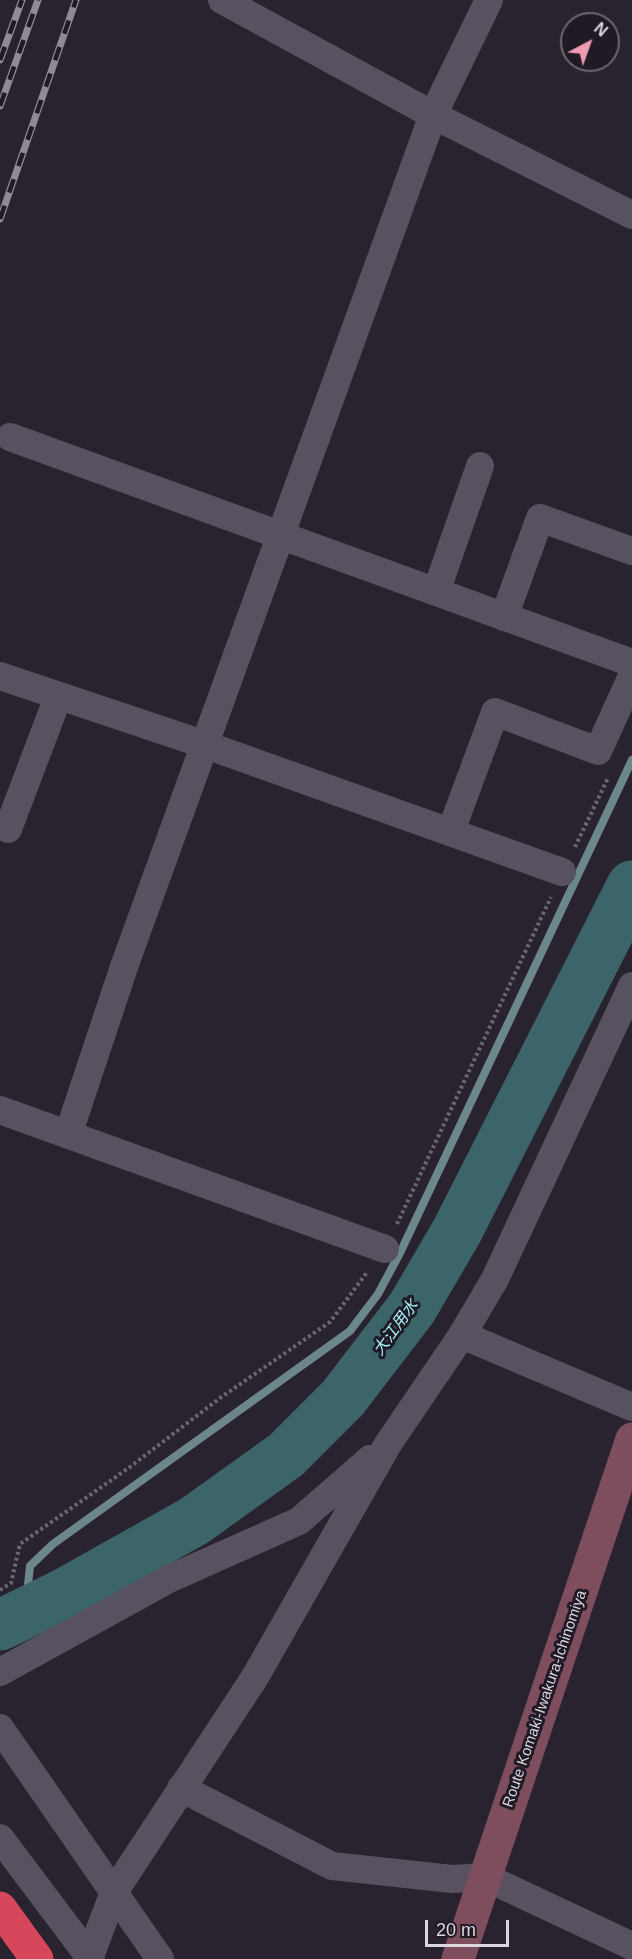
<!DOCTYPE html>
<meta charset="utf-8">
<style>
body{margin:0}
#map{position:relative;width:632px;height:1959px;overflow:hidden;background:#29232f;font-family:Arial,sans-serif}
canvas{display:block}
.north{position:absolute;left:560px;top:12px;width:60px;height:60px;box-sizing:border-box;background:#201a25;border:2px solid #6b666f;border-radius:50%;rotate:41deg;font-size:16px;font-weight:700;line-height:24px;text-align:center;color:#dbd7df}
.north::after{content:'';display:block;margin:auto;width:21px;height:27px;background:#f19ab4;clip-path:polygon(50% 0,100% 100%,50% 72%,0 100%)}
.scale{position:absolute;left:425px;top:1920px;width:84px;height:27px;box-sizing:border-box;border:3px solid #dbd7df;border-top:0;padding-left:8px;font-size:18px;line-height:21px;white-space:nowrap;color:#dbd7df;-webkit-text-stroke:4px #201a25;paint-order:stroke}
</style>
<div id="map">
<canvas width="632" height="1959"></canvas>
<div class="north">N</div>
<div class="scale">20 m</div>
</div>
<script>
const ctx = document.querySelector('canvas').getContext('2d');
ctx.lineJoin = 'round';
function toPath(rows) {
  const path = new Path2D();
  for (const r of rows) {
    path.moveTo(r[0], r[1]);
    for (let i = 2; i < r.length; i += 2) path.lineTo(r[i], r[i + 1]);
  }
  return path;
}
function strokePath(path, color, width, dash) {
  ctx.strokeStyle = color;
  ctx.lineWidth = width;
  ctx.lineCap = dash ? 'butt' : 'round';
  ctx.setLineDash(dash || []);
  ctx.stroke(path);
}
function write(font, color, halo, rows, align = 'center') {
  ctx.font = font + ' Arial,"Noto Sans JP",sans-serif';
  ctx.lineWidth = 6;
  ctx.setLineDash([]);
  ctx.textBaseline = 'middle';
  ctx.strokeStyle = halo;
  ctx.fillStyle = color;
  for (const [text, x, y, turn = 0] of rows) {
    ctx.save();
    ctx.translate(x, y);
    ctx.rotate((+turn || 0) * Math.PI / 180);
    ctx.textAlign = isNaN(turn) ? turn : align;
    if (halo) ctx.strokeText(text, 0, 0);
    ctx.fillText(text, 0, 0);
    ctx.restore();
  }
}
strokePath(toPath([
 [25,1613,30,1566,53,1544,350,1331,378,1294,400,1253,632,760]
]), '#6b878c', 8);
strokePath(toPath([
 [0,1625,64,1594,194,1521,286,1455,343,1398,412,1308,457,1231,632,886]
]), '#3b6569', 51);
strokePath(toPath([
 [575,847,608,778],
 [397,1224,551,897],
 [0,1590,11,1583,20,1544,130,1467,220,1398,330,1322,368,1271]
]), '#6b6670', 4, [3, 3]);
strokePath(toPath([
 [222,0,433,115,632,215],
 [10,437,632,663],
 [436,592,480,466],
 [504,617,540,518,632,551],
 [0,676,206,745,562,872],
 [8,829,58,697],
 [451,831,495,712,598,751,632,676],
 [0,1110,385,1249],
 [68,1135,125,964,433,115,489,0],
 [462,1335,632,1407],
 [0,1672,169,1579,299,1521,370,1459],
 [0,1728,160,1959],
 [181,1788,332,1866,452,1879,485,1877,632,1946],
 [0,1838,91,1959],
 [89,1959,114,1892,255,1677,388,1444,462,1335,495,1279,632,986]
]), '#58515f', 28);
strokePath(toPath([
 [458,1959,632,1439]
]), '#7e4e5e', 33);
strokePath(toPath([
 [0,1908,37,1959]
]), '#d7475c', 33);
const rail = toPath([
 [0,60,22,0],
 [0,106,38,0],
 [0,219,76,0]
]);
strokePath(rail, '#8f8a94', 7);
strokePath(rail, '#201a25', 4.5, [14]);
write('15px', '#dbd7df', '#201a25', [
 ["Route Komaki-Iwakura-Ichinomiya",545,1699,-71]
]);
write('italic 16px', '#a3f2f9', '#201a25', [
 ["大江用水",396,1328,-54]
]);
</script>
